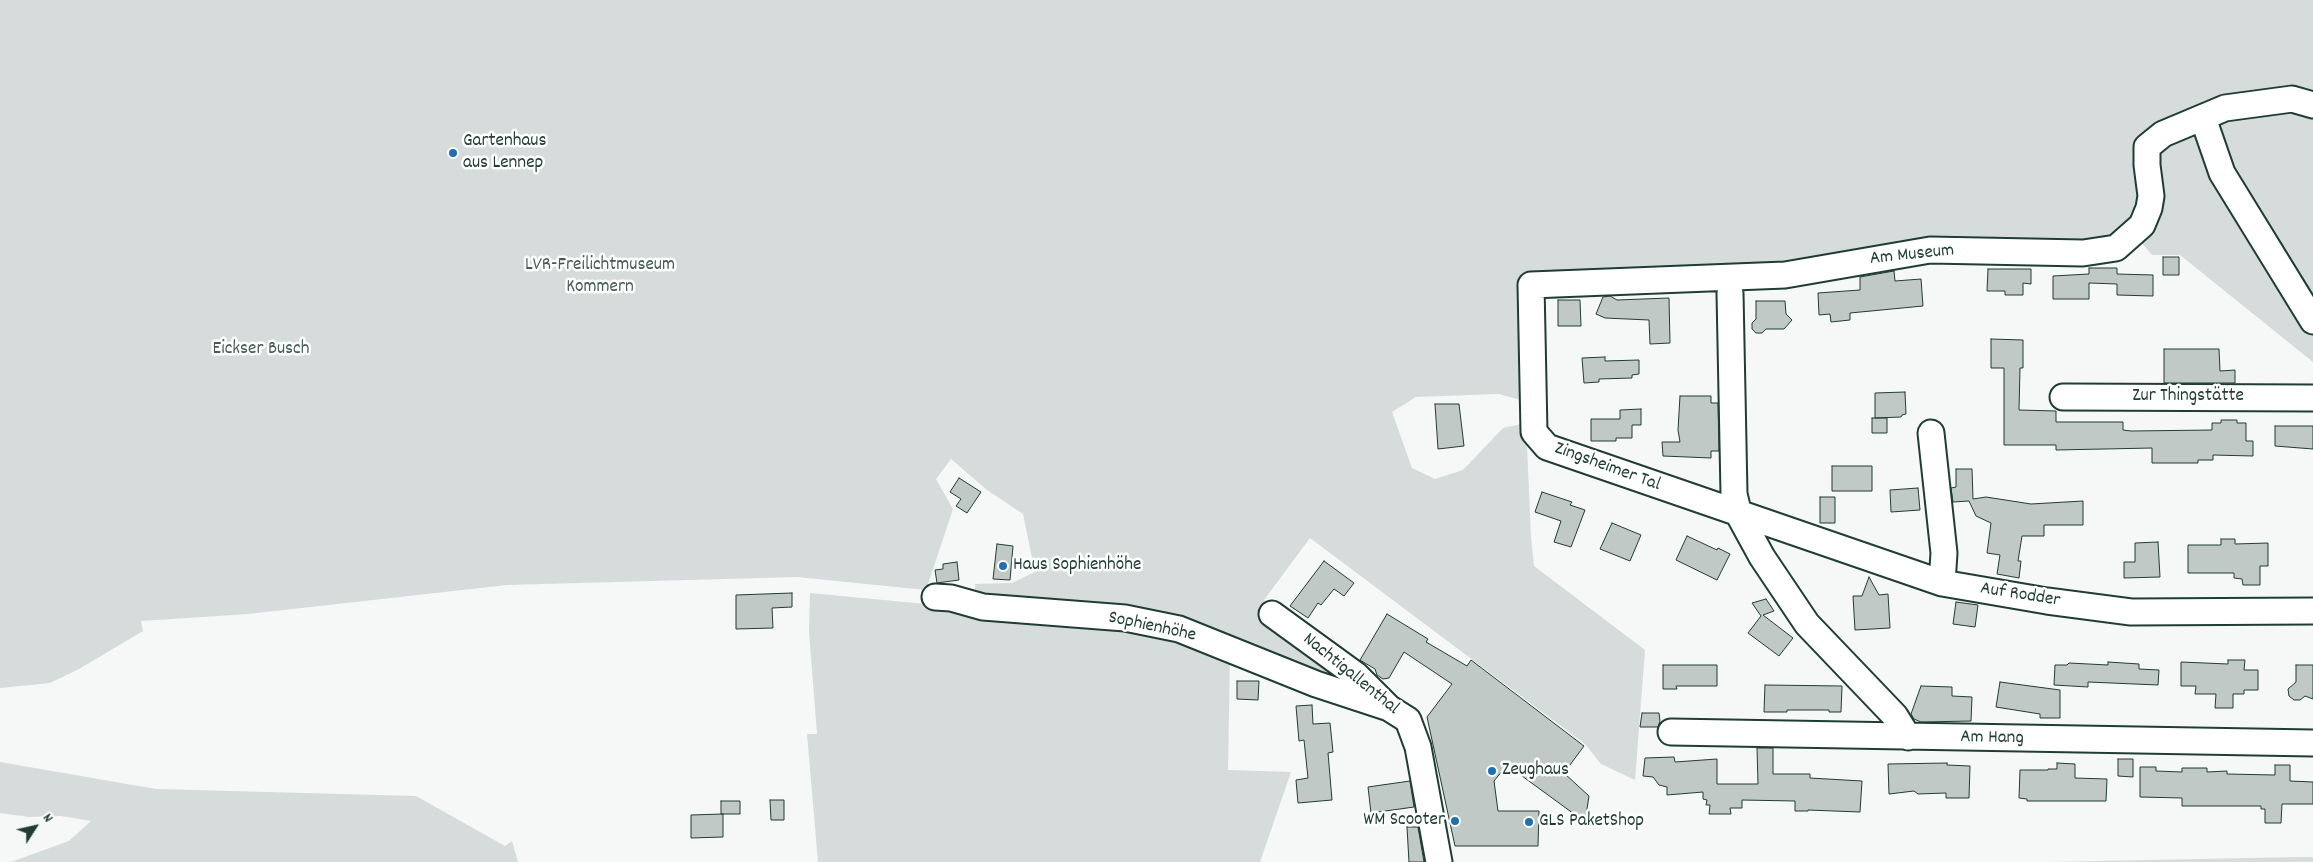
<!DOCTYPE html>
<meta charset="utf-8">
<style>
body{margin:0}
#map{position:relative;width:2313px;height:862px;overflow:hidden;background:#f6f7f7;font-family:Dekko,sans-serif}
canvas{display:block}
.north{position:absolute;left:10px;top:802px;width:50px;height:50px;-webkit-text-stroke:4px #fff;paint-order:stroke;rotate:55deg;font-size:14px;font-weight:700;line-height:20px;text-align:center;color:#1f3d34}
.north::after{content:'';display:block;margin:auto;width:18px;height:22px;background:#1f3d34;clip-path:polygon(50% 0,100% 100%,50% 72%,0 100%)}
</style>
<div id="map">
<canvas width="2313" height="862"></canvas>
<div class="north">N</div>
</div>
<script>
const ctx = document.querySelector('canvas').getContext('2d');
ctx.lineJoin = 'round';
function fillPath(path, color) {
  ctx.fillStyle = color;
  ctx.fill(path, 'evenodd');
}
function toPath(rows) {
  const path = new Path2D();
  for (const r of rows) {
    path.moveTo(r[0], r[1]);
    for (let i = 2; i < r.length; i += 2) path.lineTo(r[i], r[i + 1]);
  }
  return path;
}
function strokePath(path, color, width, dash) {
  ctx.strokeStyle = color;
  ctx.lineWidth = width;
  ctx.lineCap = dash ? 'butt' : 'round';
  ctx.setLineDash(dash || []);
  ctx.stroke(path);
}
function write(font, color, halo, rows, align = 'center') {
  ctx.font = font + ' Dekko,sans-serif';
  ctx.lineWidth = 5;
  ctx.setLineDash([]);
  ctx.textBaseline = 'middle';
  ctx.strokeStyle = halo;
  ctx.fillStyle = color;
  for (const [text, x, y, turn = 0] of rows) {
    ctx.save();
    ctx.translate(x, y);
    ctx.rotate((+turn || 0) * Math.PI / 180);
    ctx.textAlign = isNaN(turn) ? turn : align;
    if (halo) ctx.strokeText(text, 0, 0);
    ctx.fillText(text, 0, 0);
    ctx.restore();
  }
}
fillPath(toPath([
 [0,0,2313,0,2313,362,2180,255,2152,255,2140,241,1532,281,1527,402,1499,394,1416,397,1392,412,1412,468,1435,479,1463,470,1503,428,1526,423,1531,537,1534,566,1645,650,1635,780,1601,764,1585,744,1310,538,1264,600,1363,689,1205,634,975,601,975,584,1012,583,1035,572,1023,514,987,490,951,459,936,479,953,509,926,590,797,577,507,585,248,614,141,621,143,631,79,669,50,683,0,688],
 [810,593,1125,623,1230,654,1228,770,1291,772,1260,862,818,862,807,734,817,734,809,632],
 [0,762,156,789,416,796,505,846,512,841,518,862,11,862,69,841,91,821,61,816,29,817,0,813],
 [2300,857,2313,857,2313,862,2048,862]
]), '#d6dcdb');
const building = toPath([
 [2163,257,2179,257,2179,275,2163,275,2163,257],
 [2089,268,2117,268,2117,274,2153,275,2153,296,2117,295,2117,284,2089,283,2089,299,2053,299,2053,276,2089,274,2089,268],
 [1988,269,2031,269,2031,284,2023,283,2023,295,2005,295,2005,291,1987,291,1988,269],
 [1894,271,1895,281,1921,279,1923,306,1850,313,1850,320,1831,322,1830,314,1819,315,1818,293,1860,290,1860,277,1894,271],
 [1610,296,1617,300,1669,298,1670,343,1650,344,1649,320,1605,318,1596,314,1603,297,1610,296],
 [1558,300,1580,300,1581,326,1558,326,1558,300],
 [1756,301,1785,301,1786,314,1792,320,1784,329,1766,329,1762,333,1756,333,1752,329,1752,323,1756,319,1756,301],
 [1991,339,2023,340,2023,368,2020,368,2019,410,2056,411,2056,422,2123,422,2123,430,2131,431,2212,430,2212,423,2221,423,2221,420,2237,420,2237,423,2246,423,2246,441,2253,441,2253,456,2213,455,2213,460,2198,460,2198,463,2152,463,2152,448,2056,450,2056,445,2004,445,2004,368,1991,368,1991,339],
 [2164,349,2219,349,2220,371,2235,370,2235,383,2164,383,2164,349],
 [1605,357,1605,361,1639,360,1639,374,1632,375,1632,378,1599,379,1599,382,1584,383,1582,358,1605,357],
 [1905,392,1906,414,1902,415,1901,417,1875,418,1875,393,1905,392],
 [1680,396,1711,396,1711,403,1718,403,1719,451,1711,451,1711,458,1663,456,1662,442,1680,442,1678,430,1680,396],
 [1435,404,1459,404,1464,446,1438,449,1435,404],
 [1641,409,1641,425,1632,425,1632,438,1616,438,1616,441,1591,441,1591,419,1620,419,1620,410,1641,409],
 [1872,418,1887,418,1887,433,1872,433,1872,418],
 [2275,426,2313,426,2313,449,2275,446,2275,426],
 [1832,466,1872,466,1872,491,1832,491,1832,466],
 [1956,469,1972,469,1973,499,1986,497,2031,504,2083,501,2083,525,2044,525,2044,536,2022,536,2018,561,2021,561,2019,578,1997,574,2000,555,1987,553,1991,523,1976,516,1969,501,1953,502,1951,488,1956,487,1956,469],
 [959,478,981,492,967,513,956,506,961,499,950,492,959,478],
 [1918,488,1920,510,1891,512,1890,490,1918,488],
 [1542,492,1572,502,1570,505,1585,510,1571,547,1554,542,1561,521,1535,512,1542,492],
 [1820,497,1835,497,1835,523,1820,523,1820,497],
 [1612,523,1641,535,1630,561,1600,549,1612,523],
 [1687,536,1717,550,1718,548,1730,554,1717,580,1676,560,1687,536],
 [2221,539,2235,539,2235,544,2268,543,2268,566,2260,566,2260,585,2243,585,2242,579,2234,578,2234,573,2188,573,2188,545,2221,545,2221,539],
 [2158,542,2160,577,2124,578,2124,562,2135,562,2135,543,2158,542],
 [997,544,1013,546,1010,580,993,579,997,544],
 [1324,561,1354,583,1344,596,1334,589,1321,605,1318,603,1308,618,1290,606,1324,561],
 [957,562,959,580,937,583,935,570,943,569,943,564,957,562],
 [1869,577,1879,595,1888,594,1890,628,1855,630,1853,596,1862,596,1869,577],
 [792,593,792,607,772,608,773,628,736,629,736,595,792,593],
 [1766,599,1774,611,1763,615,1793,638,1779,656,1748,633,1761,616,1752,603,1766,599],
 [1956,602,1978,605,1975,627,1953,624,1956,602],
 [1387,614,1428,639,1426,642,1467,666,1471,660,1584,746,1564,773,1589,796,1585,822,1507,765,1494,781,1498,811,1539,811,1538,846,1455,846,1427,717,1452,684,1404,652,1389,678,1383,679,1377,675,1375,669,1360,660,1387,614],
 [2228,660,2245,660,2244,670,2258,670,2258,690,2244,690,2244,694,2233,694,2233,708,2215,708,2216,694,2195,694,2196,686,2181,686,2181,662,2228,664,2228,660],
 [2108,662,2139,664,2139,669,2159,670,2158,685,2088,682,2088,687,2054,685,2055,665,2067,665,2069,663,2108,665,2108,662],
 [1663,665,1717,665,1717,686,1676,686,1677,689,1663,689,1663,665],
 [2296,665,2313,665,2313,699,2305,696,2300,700,2294,700,2289,696,2288,689,2296,682,2296,665],
 [1237,681,1259,681,1258,700,1237,699,1237,681],
 [2000,682,2060,690,2060,718,2040,718,2040,714,1996,707,2000,682],
 [1765,685,1842,686,1841,712,1829,712,1829,710,1787,710,1787,712,1764,712,1765,685],
 [1921,686,1952,687,1952,696,1972,697,1971,721,1921,722,1914,719,1911,714,1921,686],
 [1312,705,1313,724,1330,723,1333,752,1328,753,1332,800,1298,803,1296,780,1308,778,1304,740,1299,741,1296,706,1312,705],
 [1642,713,1659,713,1660,721,1658,727,1640,727,1642,713],
 [1757,748,1773,748,1773,774,1810,774,1810,778,1862,781,1860,812,1808,810,1808,811,1795,811,1795,801,1742,800,1742,808,1730,808,1731,814,1709,814,1710,805,1706,805,1707,800,1703,799,1703,792,1667,795,1667,787,1659,785,1653,777,1643,776,1645,758,1674,757,1675,762,1717,759,1717,784,1758,784,1757,748],
 [2118,759,2133,759,2133,777,2118,776,2118,759],
 [1947,763,1947,765,1970,766,1969,798,1946,798,1946,793,1918,794,1914,791,1889,794,1888,764,1947,763],
 [2057,763,2075,764,2075,778,2107,779,2106,801,2027,801,2027,799,2019,798,2020,770,2048,770,2048,769,2057,769,2057,763],
 [2275,765,2290,765,2290,781,2313,782,2313,804,2282,804,2281,823,2265,823,2265,809,2261,809,2261,806,2182,806,2182,798,2140,797,2140,767,2156,767,2156,771,2182,772,2182,768,2207,768,2207,772,2227,771,2227,774,2275,775,2275,765],
 [1410,781,1414,807,1371,813,1368,787,1410,781],
 [770,800,784,800,784,820,771,820,770,800],
 [721,801,740,801,740,814,721,814,721,801],
 [723,814,723,837,691,838,691,815,723,814],
 [1407,827,1418,827,1424,862,1409,862,1407,827]
]);
fillPath(building, '#c0c9c6');
strokePath(building, '#1f3d34', 1);
const minor = toPath([
 [2313,105,2292,99,2225,108,2163,134,2147,147,2147,165,2151,196,2149,208,2142,225,2116,248,2083,253,1930,250,1785,275,1531,285,1534,432,1547,447,1942,583,2047,601,2131,612,2313,611],
 [2203,118,2222,173,2313,321],
 [1730,293,1734,494,1739,515,1762,557,1807,624,1895,716,1908,737],
 [2063,397,2313,398],
 [1931,433,1944,553,1942,583],
 [935,597,951,598,983,607,1125,618,1179,629,1316,684,1389,708],
 [1272,614,1356,675,1389,708,1408,720,1418,747,1439,862],
 [1671,732,2313,743]
]);
strokePath(minor, '#1f3d34', 29);
strokePath(minor, '#fff', 25);
for (const [x, y, r, color] of [
 [453,153,5,"#1f6fb2"],
 [1003,566,5,"#1f6fb2"],
 [1492,771,5,"#1f6fb2"],
 [1455,821,5,"#1f6fb2"],
 [1529,822,5,"#1f6fb2"]
]) {
  const dot = new Path2D();
  dot.arc(x, y, r, 0, 2 * Math.PI);
  ctx.fillStyle = color;
  ctx.fill(dot);
  strokePath(dot, '#fff', 2);
}
write('19px', '#1f3d34', '#fff', [
 ["Gartenhaus",463,142],
 ["aus Lennep",463,164],
 ["Haus Sophienhöhe",1013,566],
 ["Zeughaus",1502,771],
 ["WM Scooter",1445,821,"right"],
 ["GLS PaketShop",1539,822]
], 'left');
write('19px', '#1f3d34', '#fff', [
 ["Am Museum",1912,256,-6],
 ["Zur Thingstätte",2188,397],
 ["Zingsheimer Tal",1607,468,20],
 ["Auf Rodder",2020,596,9],
 ["Sophienhöhe",1152,628,12],
 ["Nachtigallenthal",1350,675,39],
 ["Am Hang",1992,739,1]
]);
write('19px', '#445d55', '#fff', [
 ["LVR-Freilichtmuseum",600,266],
 ["Kommern",600,288],
 ["Eickser Busch",261,350]
]);
</script>
